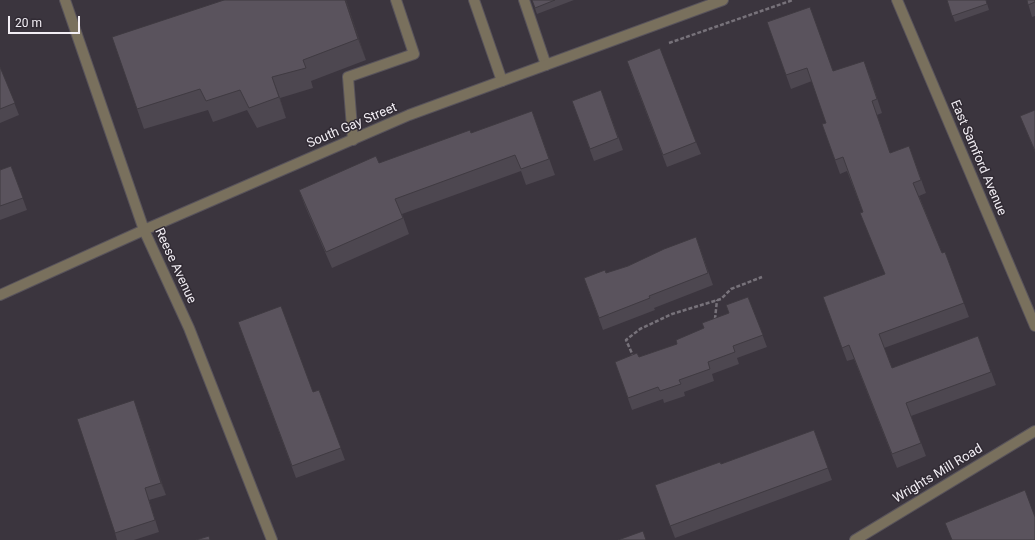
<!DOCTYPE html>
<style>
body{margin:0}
#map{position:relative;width:1035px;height:540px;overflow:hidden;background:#3b353e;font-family:Roboto,sans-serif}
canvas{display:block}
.scale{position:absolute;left:8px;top:16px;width:72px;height:18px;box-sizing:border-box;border:2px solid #f2eef4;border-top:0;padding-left:5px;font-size:12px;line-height:14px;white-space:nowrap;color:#f2eef4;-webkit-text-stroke:3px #312b34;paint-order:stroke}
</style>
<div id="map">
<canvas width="1035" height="540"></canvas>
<div class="scale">20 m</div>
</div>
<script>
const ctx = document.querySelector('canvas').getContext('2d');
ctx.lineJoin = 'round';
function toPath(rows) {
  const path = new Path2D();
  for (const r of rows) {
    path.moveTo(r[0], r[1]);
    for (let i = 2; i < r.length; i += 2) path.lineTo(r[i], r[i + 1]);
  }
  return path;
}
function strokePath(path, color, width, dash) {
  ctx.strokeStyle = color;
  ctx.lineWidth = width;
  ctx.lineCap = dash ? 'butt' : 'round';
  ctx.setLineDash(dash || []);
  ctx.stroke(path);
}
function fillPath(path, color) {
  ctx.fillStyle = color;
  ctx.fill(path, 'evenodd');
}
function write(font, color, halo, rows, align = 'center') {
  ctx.font = font + ' Roboto,sans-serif';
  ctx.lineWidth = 3;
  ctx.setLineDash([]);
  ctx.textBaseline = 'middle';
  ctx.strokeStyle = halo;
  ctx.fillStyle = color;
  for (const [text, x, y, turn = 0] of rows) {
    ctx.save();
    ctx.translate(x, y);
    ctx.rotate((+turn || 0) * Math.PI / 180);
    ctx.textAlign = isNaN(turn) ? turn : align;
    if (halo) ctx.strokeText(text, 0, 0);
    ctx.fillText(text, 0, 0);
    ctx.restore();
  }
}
const service = toPath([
 [474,0,502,81],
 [524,0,546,65],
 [353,140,348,77,414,54,396,0]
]);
const minor = toPath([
 [65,0,144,230,189,328,272,540],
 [0,295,144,230,409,115,723,0],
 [855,540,1035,431]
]);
const tertiary = toPath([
 [897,0,1035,326]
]);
strokePath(service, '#58535b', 12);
strokePath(minor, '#58535b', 12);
strokePath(tertiary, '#58535b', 12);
strokePath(toPath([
 [669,43,793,0],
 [715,319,717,300],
 [634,358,626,340,640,329,672,314,721,299,731,289,762,277]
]), '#77727a', 2.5, [4, 2]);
strokePath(service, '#79705d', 10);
strokePath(minor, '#79705d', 10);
strokePath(tertiary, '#79705d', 10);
fillPath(toPath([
 [224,0,346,0,366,60,311,81,313,88,280,98,286,118,257,128,247,110,213,122,208,110,144,129,137,109],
 [532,0,574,0,537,14],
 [947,0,986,0,989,10,955,22],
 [1027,0,1035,0,1035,16,1032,17],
 [767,22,833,71,869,74,882,113,877,115,890,153,909,146,926,193,919,196,942,253,945,252,969,317,884,348,892,368,978,336,996,385,911,416,926,456,897,468,854,359,847,361,823,297,885,274,860,213,863,212,847,171,840,174,822,124,826,123,812,81,791,89],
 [0,67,19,115,0,123],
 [631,73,696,142,701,154,667,167],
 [601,90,623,150,594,161,572,101],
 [1035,110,1035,152,1020,116],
 [532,111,555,175,526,185,521,171,402,214,409,234,332,268,305,206,299,190,471,133],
 [11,166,27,210,0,220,0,170],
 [696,237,713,285,654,308,655,310,603,330,584,278,606,273,628,266],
 [748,297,767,347,737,358,739,364,712,374,714,381,684,392,685,396,664,403,663,399,632,410,615,362,639,357,677,344,729,313],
 [238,322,313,392,319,390,345,460,296,478],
 [138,412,166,495,149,500,159,532,134,540,117,540,115,533],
 [814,430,832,480,675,538,655,485,721,464]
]), '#4d4750');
fillPath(toPath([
 [345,0,346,0,366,60,358,39],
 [272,77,280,98,286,118,279,97],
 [134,400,138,412,166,495,161,483]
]), '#3f3a41');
const building = toPath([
 [224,0,345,0,358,39,303,60,306,68,272,77,279,97,249,108,240,90,206,101,200,89,137,109,112,37,224,0],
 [532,0,555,0,535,8,532,0],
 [947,0,986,0,987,4,952,16,947,0],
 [1027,0,1035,0,1035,2,1028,5,1027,0],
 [810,7,833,71,864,61,877,99,872,101,890,153,909,146,921,180,913,183,942,253,945,252,964,303,879,334,892,368,978,336,991,372,906,403,921,443,892,454,849,345,842,348,823,297,885,274,860,213,863,212,843,157,835,160,822,124,826,123,807,68,786,75,767,22,810,7],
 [660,48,696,142,663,155,627,61,660,48],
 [0,67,15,103,0,109,0,67],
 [601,90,618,138,590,149,572,101,601,90],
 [1035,110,1035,151,1020,116,1035,110],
 [532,111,549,159,521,169,515,155,395,199,403,218,326,252,299,190,376,156,379,163,470,130,471,133,532,111],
 [11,166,23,198,0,206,0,170,11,166],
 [696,237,708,273,649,296,650,298,599,318,584,278,605,270,606,273,628,266,664,249,696,237],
 [748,297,763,335,733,346,735,352,708,362,710,369,679,380,681,384,660,391,658,387,628,398,615,362,637,353,639,357,677,344,676,340,704,328,702,323,729,313,726,305,748,297],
 [281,306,313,392,319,390,341,448,292,466,238,322,281,306],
 [134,400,161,483,145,488,155,520,115,533,77,419,134,400],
 [814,430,828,468,670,526,655,485,720,462,721,464,814,430],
 [1025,490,1035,517,1035,540,952,540,945,523,1025,490],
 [643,531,646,540,618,540,643,531],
 [209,536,210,540,196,540,209,536]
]);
fillPath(building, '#5a535d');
strokePath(building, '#3f3a41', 1);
write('13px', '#f2eef4', '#312b34', [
 ["South Gay Street",352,126,-23],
 ["East Samford Avenue",978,158,67],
 ["Reese Avenue",175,266,65],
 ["Wrights Mill Road",938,474,-31]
]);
</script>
